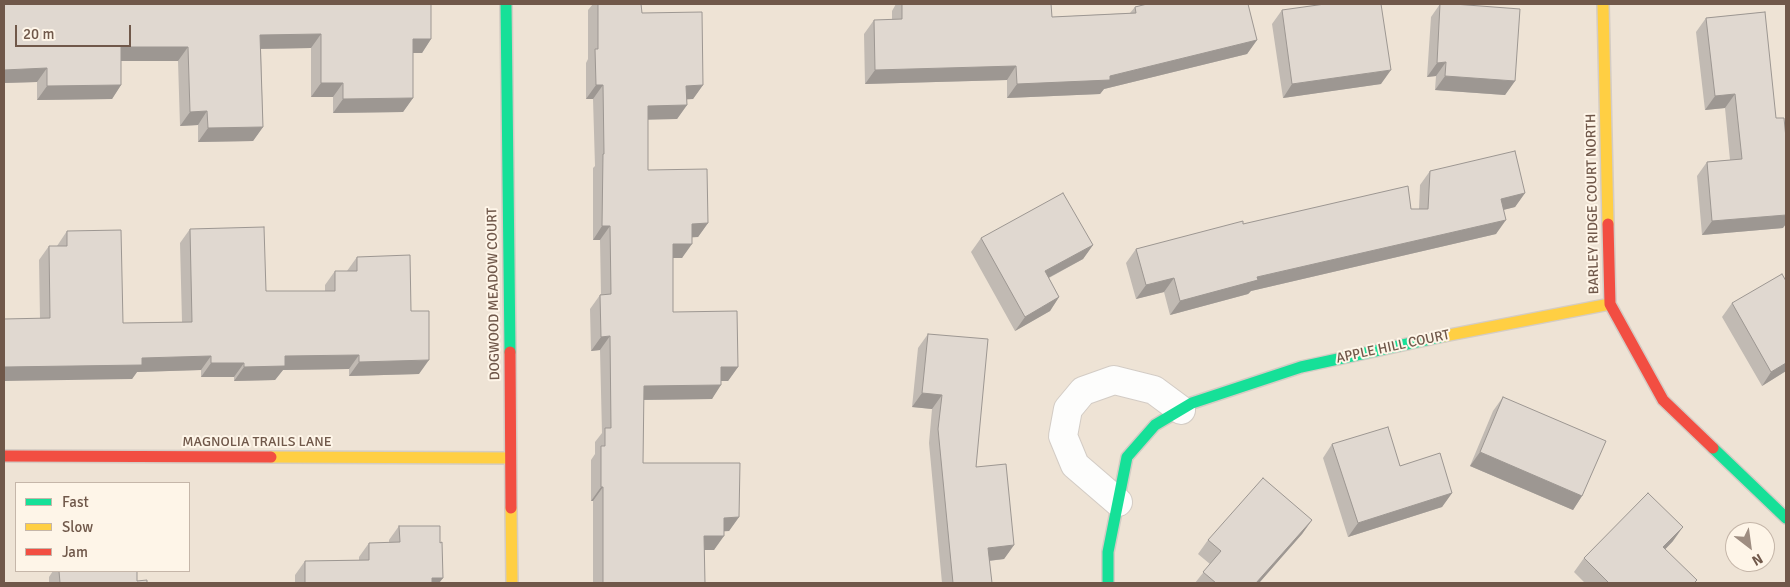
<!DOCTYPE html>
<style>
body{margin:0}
#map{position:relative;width:1790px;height:587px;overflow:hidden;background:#f4f0e8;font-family:Signika,sans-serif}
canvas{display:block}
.frame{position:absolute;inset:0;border:5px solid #70584a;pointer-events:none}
.legend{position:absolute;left:15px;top:482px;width:175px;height:90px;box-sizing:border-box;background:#fef5e8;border:1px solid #c5b6a9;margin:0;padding:6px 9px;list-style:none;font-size:15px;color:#70584a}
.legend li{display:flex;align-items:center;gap:10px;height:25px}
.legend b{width:25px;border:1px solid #c5b6a9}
.north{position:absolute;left:1725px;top:522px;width:50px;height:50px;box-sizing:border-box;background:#fef5e8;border:1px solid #c5b6a9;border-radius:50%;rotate:150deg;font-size:14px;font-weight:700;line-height:20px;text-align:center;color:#70584a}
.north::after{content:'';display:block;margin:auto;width:18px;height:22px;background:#9e8d81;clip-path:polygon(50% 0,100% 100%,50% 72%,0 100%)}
.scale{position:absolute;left:15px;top:25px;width:116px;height:22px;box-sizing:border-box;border:2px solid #70584a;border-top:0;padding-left:6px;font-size:15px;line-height:18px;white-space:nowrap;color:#70584a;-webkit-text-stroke:4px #fef5e8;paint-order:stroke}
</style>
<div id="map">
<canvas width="1790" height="587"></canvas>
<div class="frame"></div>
<ul class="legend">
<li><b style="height:6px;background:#16e098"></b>Fast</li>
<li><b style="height:6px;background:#ffcf43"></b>Slow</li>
<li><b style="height:6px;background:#f24e42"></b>Jam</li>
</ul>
<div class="north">N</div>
<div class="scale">20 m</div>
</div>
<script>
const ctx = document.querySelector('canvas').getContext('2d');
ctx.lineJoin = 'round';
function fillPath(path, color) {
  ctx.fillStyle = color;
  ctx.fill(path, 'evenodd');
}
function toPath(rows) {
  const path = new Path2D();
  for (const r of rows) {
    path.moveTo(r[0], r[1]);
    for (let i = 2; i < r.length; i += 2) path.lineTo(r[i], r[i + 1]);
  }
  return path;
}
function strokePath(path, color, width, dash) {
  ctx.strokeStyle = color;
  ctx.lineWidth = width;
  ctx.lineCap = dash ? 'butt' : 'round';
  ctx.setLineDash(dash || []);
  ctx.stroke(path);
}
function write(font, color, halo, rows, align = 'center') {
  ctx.font = font + ' Signika,sans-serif';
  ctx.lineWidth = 4;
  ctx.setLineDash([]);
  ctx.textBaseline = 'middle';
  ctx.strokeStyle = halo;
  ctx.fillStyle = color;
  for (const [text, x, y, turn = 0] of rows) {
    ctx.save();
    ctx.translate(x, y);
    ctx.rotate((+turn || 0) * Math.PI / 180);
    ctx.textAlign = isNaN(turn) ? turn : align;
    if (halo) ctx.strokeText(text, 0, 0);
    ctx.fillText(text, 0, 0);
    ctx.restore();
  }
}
fillPath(toPath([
 [4,4,1786,4,1786,583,4,583],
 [16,483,189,483,189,571,16,571],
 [1735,532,1765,532,1765,562,1735,562]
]), '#eee3d5');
const street = toPath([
 [1118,502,1075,465,1063,436,1068,409,1083,391,1114,380,1154,390,1181,410]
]);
const fast = toPath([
 [506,4,510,352],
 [1713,448,1786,518],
 [1108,583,1108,552,1127,457,1155,425,1192,403,1301,367,1444,336]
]);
const slow = toPath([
 [1603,4,1608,224],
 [1444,336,1610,304],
 [271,457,510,458],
 [511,508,512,583]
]);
const jam = toPath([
 [1608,224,1610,304,1663,400,1713,448],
 [510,352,511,508],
 [4,456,271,457]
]);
strokePath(street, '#d3ccc5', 30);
strokePath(fast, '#d4ccc4', 14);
strokePath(slow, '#d4ccc4', 14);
strokePath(jam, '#d4ccc4', 14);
strokePath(street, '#fdfdfc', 28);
strokePath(fast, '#16e098', 11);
strokePath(slow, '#ffcf43', 11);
strokePath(jam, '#f24e42', 11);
fillPath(toPath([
 [4,4,431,39,422,53,413,53,413,98,403,112,333,113,333,97,311,97,311,48,261,49,263,127,253,141,198,142,198,125,180,126,178,61,121,61,121,85,112,99,37,100,37,82,4,83],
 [593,4,641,4,642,13,703,85,693,99,687,99,687,105,677,119,648,119,648,170,708,223,698,237,692,237,682,258,673,258,673,312,738,367,728,381,721,381,712,399,643,400,643,463,739,517,729,531,724,531,714,550,704,550,705,583,593,583,593,501,591,501,591,460,595,454,595,442,602,433,600,350,591,351,590,309,600,295,601,294,600,240,593,240,593,168,595,166,593,99,586,99,586,63,588,59,588,10],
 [896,4,1051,4,1052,17,1130,13,1135,7,1257,40,1247,54,1104,89,1100,94,1007,98,1007,80,865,84,864,34,874,20,892,20,892,11],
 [1440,4,1454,4,1515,81,1505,95,1435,90,1436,76,1427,77,1431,17],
 [1282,10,1381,84,1283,98,1272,24],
 [1765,12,1783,228,1702,235,1697,176,1707,162,1730,160,1725,108,1705,110,1696,32,1706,18],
 [1430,171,1525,193,1515,207,1503,210,1496,234,1251,291,1248,294,1170,315,1164,292,1136,299,1126,263,1136,249,1243,224,1419,209,1420,185],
 [190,229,266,291,325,291,325,285,335,271,347,271,357,257,411,311,419,374,349,376,349,369,283,370,275,380,234,381,234,377,201,377,201,370,137,372,132,379,40,319,39,260,49,246,57,246,67,231,123,323,182,322,180,243],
 [981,238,1093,245,1083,259,1049,278,1059,297,1050,311,1015,331,971,252],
 [1786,281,1786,371,1762,386,1722,317,1732,303],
 [928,334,976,467,1014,545,1004,559,989,561,992,583,942,583,929,443,932,409,912,407,918,348],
 [1503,397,1582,496,1573,510,1470,466,1493,411],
 [1332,444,1400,466,1452,493,1442,507,1348,537,1323,458],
 [1312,520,1302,534,1259,583,1195,583,1210,564,1198,554,1208,540],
 [399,526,440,543,443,578,439,583,295,583,295,575,305,561,359,560,359,557,369,543,389,543,389,540],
 [1673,541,1665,549,1695,583,1585,583,1574,572,1584,558],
 [53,571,137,571,137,581,147,583,49,583,49,577]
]), '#c1bab3');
fillPath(toPath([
 [321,34,311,48,251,49,260,35],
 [413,39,431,39,422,53,403,53],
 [1257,40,1247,54,1104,89,1100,94,1007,98,1017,84,1110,76],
 [121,47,188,47,178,61,111,61],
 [1446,62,1436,76,1427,77,1437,63],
 [1016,66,1007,80,865,84,875,70],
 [47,68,37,82,4,83,4,70],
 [1391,70,1381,84,1283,98,1292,84],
 [1445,76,1515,81,1505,95,1435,90],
 [321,83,343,83,333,97,311,97],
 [121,85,112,99,37,100,47,86],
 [596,85,603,85,593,99,586,99],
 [703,85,693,99,677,100,686,86],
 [1735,94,1725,108,1705,110,1715,96],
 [413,98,403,112,333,113,343,99],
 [687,105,677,119,638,120,648,106],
 [207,111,198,125,180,126,190,112],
 [263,127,253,141,198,142,208,128],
 [1525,193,1515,207,1491,213,1501,199],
 [1786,215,1786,224,1783,228,1702,235,1712,221],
 [1506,220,1496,234,1251,291,1248,294,1170,315,1180,301,1257,277],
 [708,223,698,237,682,238,692,224],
 [602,226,610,226,600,240,593,240],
 [673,244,692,244,682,258,663,258],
 [1093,245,1083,259,1035,285,1045,271],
 [1174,278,1164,292,1136,299,1146,285],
 [1059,297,1050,311,1015,331,1025,317],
 [610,336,600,350,591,351,601,337],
 [359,355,349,369,283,370,275,380,234,381,244,367,285,356],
 [211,356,201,370,137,372,132,379,4,381,4,367,142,358],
 [429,360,419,374,349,376,359,362],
 [211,363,244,363,234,377,201,377],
 [1786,363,1786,371,1762,386,1771,372],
 [721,367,738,367,728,381,711,381],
 [721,385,712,399,634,400,644,386],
 [922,393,942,395,932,409,912,407],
 [1480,452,1582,496,1573,510,1470,466],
 [601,487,603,487,593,501,591,501],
 [1452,493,1442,507,1348,537,1358,523],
 [739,517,729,531,714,532,724,518],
 [1312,520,1302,534,1259,583,1256,583],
 [1683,527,1673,541,1654,561,1663,547],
 [704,536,724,536,714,550,694,550],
 [1014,545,1004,559,978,562,988,548],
 [432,578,443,578,439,583,428,583]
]), '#9d9792');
const building = toPath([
 [4,4,431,4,431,39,413,39,413,98,343,99,343,83,321,83,321,34,260,35,263,127,208,128,207,111,190,112,188,47,121,47,121,85,47,86,47,68,4,70,4,4],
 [598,4,641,4,642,13,702,12,703,85,686,86,687,105,648,106,648,170,707,169,708,223,692,224,692,244,673,244,673,312,737,311,738,367,721,367,721,385,644,386,643,463,740,463,739,517,724,518,724,536,704,536,705,583,603,583,603,487,601,487,601,446,605,446,605,428,611,428,610,336,601,337,600,295,611,294,610,226,602,226,603,154,604,154,603,85,596,85,595,49,598,49,598,4],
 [902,4,1051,4,1052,17,1136,13,1135,7,1147,4,1248,4,1257,40,1110,76,1110,80,1017,84,1016,66,875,70,874,20,902,19,902,4],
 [1325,4,1381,4,1391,70,1292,84,1282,10,1325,4],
 [1440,4,1454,4,1520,9,1515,81,1445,76,1446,62,1437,63,1440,4],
 [1765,12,1776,118,1784,118,1786,138,1786,215,1712,221,1707,162,1742,159,1735,94,1715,96,1706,18,1765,12],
 [1515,151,1525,193,1501,199,1506,220,1257,277,1258,280,1180,301,1174,278,1146,285,1136,249,1243,221,1243,224,1408,186,1411,209,1428,209,1430,171,1515,151],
 [1063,193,1093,245,1045,271,1059,297,1025,317,981,238,1063,193],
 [264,227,266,291,335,291,335,271,357,271,357,257,410,255,411,311,429,311,429,360,359,362,359,355,285,356,285,366,244,367,244,363,211,363,211,356,142,358,142,365,4,367,4,319,50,318,49,246,67,246,67,231,121,230,123,323,192,322,190,229,264,227],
 [1782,274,1786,281,1786,363,1771,372,1732,303,1782,274],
 [928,334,988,339,976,467,1006,464,1014,545,988,548,992,583,953,583,938,429,942,395,922,393,928,334],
 [1503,397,1606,441,1582,496,1480,452,1503,397],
 [1388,427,1400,466,1440,453,1452,493,1358,523,1332,444,1388,427],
 [1263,478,1312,520,1256,583,1216,583,1203,572,1221,551,1208,540,1263,478],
 [1648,493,1683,527,1663,547,1697,580,1694,583,1609,583,1584,558,1648,493],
 [399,526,440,526,440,543,442,542,443,578,432,578,432,583,305,583,305,561,369,560,369,543,400,542,399,526],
 [59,571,137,571,137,581,147,580,147,583,60,583,59,571]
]);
fillPath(building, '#e0d8d0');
strokePath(building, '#9d9792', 1);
write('14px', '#70584a', '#fef5e8', [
 ["BARLEY RIDGE COURT NORTH",1593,204,-91],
 ["DOGWOOD MEADOW COURT",494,294,-91],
 ["APPLE HILL COURT",1393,347,-12],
 ["MAGNOLIA TRAILS LANE",257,442]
]);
</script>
